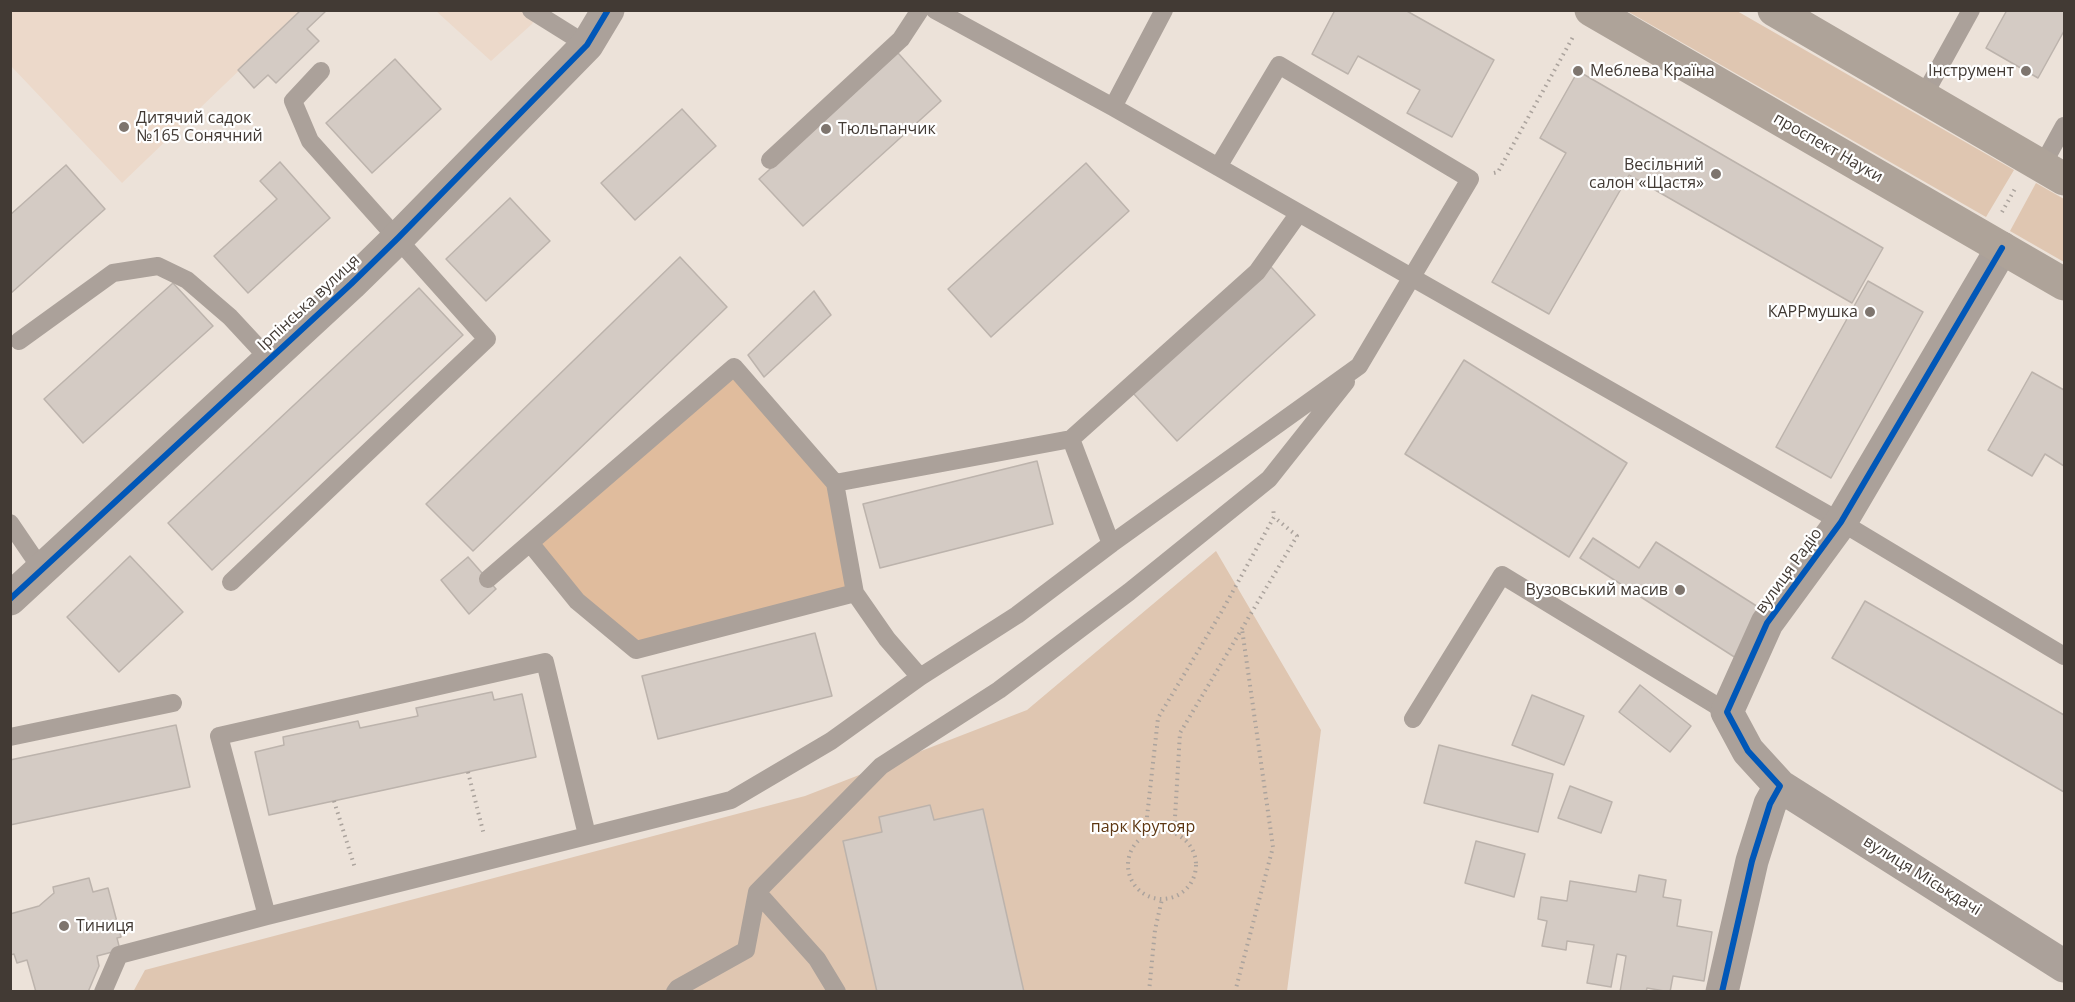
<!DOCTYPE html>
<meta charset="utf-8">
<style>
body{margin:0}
#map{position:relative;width:2075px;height:1002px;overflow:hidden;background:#ece2d9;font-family:"Open Sans",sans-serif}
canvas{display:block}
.frame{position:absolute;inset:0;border:12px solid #423a34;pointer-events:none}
</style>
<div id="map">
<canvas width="2075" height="1002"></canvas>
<div class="frame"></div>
</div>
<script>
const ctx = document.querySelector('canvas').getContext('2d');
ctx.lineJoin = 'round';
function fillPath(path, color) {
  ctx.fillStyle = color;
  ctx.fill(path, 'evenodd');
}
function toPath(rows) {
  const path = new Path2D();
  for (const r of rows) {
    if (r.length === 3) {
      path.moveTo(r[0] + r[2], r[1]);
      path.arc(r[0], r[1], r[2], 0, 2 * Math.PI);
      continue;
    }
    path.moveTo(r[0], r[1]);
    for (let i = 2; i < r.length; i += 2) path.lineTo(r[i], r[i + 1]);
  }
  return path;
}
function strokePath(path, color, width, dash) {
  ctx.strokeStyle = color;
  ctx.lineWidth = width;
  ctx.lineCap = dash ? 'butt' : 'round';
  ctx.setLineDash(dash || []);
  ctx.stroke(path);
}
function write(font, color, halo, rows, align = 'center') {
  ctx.font = font + ' "Open Sans",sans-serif';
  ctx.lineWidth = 4.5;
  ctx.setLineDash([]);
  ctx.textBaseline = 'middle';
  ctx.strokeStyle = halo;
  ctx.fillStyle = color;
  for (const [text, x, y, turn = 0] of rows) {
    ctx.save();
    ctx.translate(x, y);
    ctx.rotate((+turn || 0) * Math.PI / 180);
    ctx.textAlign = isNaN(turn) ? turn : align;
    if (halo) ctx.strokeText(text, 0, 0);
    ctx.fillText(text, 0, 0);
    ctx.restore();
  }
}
fillPath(toPath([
 [11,11,301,11,122,183,11,66],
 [436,11,540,11,532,24,491,61]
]), '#ecd9ca');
fillPath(toPath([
 [1627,11,1737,11,2014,170,1986,217],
 [2036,183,2064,199,2064,262,2010,231],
 [1216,551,1321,730,1287,991,133,992,145,970,805,796,1027,710]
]), '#dfc6b1');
fillPath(toPath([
 [734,367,835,483,855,593,636,650,530,543]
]), '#e0bc9d');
const building = toPath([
 [327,10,307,29,319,41,276,83,268,75,254,88,238,70,301,10,327,10],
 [1335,10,1405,10,1494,60,1452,137,1407,113,1420,90,1358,56,1348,74,1312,54,1335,10],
 [2007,10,2064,10,2064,31,2038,78,1986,48,2007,10],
 [898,53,941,101,803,226,759,179,898,53],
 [395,59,441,109,372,173,326,123,395,59],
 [1578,71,1883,248,1852,303,1629,175,1549,314,1492,282,1566,153,1540,138,1578,71],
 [682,109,716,146,635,220,601,183,682,109],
 [280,162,330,218,248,293,214,256,277,199,260,181,280,162],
 [1086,163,1129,211,991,337,948,289,1086,163],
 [66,165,105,209,10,294,10,215,66,165],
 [510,198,550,241,486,301,446,259,510,198],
 [680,257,727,307,473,551,426,504,680,257],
 [1271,267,1315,315,1177,441,1133,393,1271,267],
 [1868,281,1923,312,1831,478,1776,447,1868,281],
 [173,283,213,326,83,443,44,399,173,283],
 [419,288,463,335,212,570,168,523,419,288],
 [814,291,831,315,764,377,748,355,814,291],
 [1464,360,1627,463,1569,557,1405,454,1464,360],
 [2032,372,2064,390,2064,466,2045,454,2032,476,1988,450,2032,372],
 [1037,461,1053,524,880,568,863,504,1037,461],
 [1593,538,1639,568,1656,542,1766,612,1736,658,1580,558,1593,538],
 [130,556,183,612,119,672,67,617,130,556],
 [468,557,496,589,469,614,441,580,468,557],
 [1865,601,2064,715,2064,792,1832,658,1865,601],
 [815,633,832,696,658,739,642,676,815,633],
 [1640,685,1691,726,1670,752,1619,712,1640,685],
 [492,692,494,700,522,694,536,757,269,815,255,752,284,745,283,737,358,721,360,728,418,716,416,708,492,692],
 [1532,695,1584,716,1564,765,1512,745,1532,695],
 [176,725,190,787,10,825,10,760,176,725],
 [1439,745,1553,774,1538,832,1424,803,1439,745],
 [1570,786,1612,802,1601,833,1558,818,1570,786],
 [930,805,934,820,983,809,1024,992,877,992,843,841,882,832,879,817,930,805],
 [1476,841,1525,854,1514,897,1465,883,1476,841],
 [1639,875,1666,880,1663,897,1681,900,1677,926,1712,932,1704,981,1673,976,1670,992,1647,988,1646,992,1620,992,1626,956,1617,954,1611,987,1587,983,1594,945,1567,941,1566,950,1542,946,1547,921,1538,919,1541,897,1567,901,1570,881,1636,892,1639,875],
 [89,878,93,892,108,888,121,937,117,938,120,950,97,956,99,966,88,992,36,992,27,960,17,963,14,954,10,955,10,914,39,906,54,893,53,887,89,878]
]);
fillPath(building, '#d4cbc4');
strokePath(building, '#bcb3ac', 1.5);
strokePath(toPath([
 [1494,173,1498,172,1574,35],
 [2002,212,2016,187],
 [468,772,484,835],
 [334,801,355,868],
 [1162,865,34],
 [1174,834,1180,733,1297,536,1274,517],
 [1145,835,1158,718,1222,611,1274,517,1273,507],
 [1149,992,1155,930,1162,899],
 [1235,992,1273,847,1242,629]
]), '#aba39d', 4, [1.5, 4.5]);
strokePath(toPath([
 [531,10,587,45],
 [935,10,1113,107,1841,522,2064,656],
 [1923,97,1971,10],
 [1113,107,1164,10],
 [770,160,901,39,920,10],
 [2042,166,2064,126],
 [19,341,113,273,158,266,187,280,230,317,269,359],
 [1071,439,1111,544],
 [835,483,1071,439,1257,272,1299,213],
 [10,523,42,570],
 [530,543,577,601,636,650,855,593],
 [488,579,734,367,835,483,855,593,887,639,920,677],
 [231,582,487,339,310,141,293,101,321,71],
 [1413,719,1502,575,1727,712],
 [10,737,173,703],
 [757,892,817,959,837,992],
 [267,916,219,736,545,662,587,835],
 [103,992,119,955,267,916,731,800,831,741,920,677,1017,615,1111,544,1359,366,1470,179,1279,65,1218,167],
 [675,992,678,988,746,950,757,892,881,766,999,690,1129,592,1269,479,1346,382]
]), '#aba19a', 18);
strokePath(toPath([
 [10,599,351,284,398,238,587,45,608,10],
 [1780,786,2064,966],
 [1722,992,1752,861,1770,804,1780,786,1748,751,1727,712,1767,623,1841,522,2002,248]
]), '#aba19a', 33);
strokePath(toPath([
 [1591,10,2064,284],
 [1774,10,2064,179]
]), '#aea399', 33);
strokePath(toPath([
 [10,599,351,284,398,238,587,45,608,10],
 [1722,992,1752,861,1770,804,1780,786,1748,751,1727,712,1767,623,1841,522,2002,248]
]), '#0057b8', 6);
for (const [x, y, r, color] of [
 [1578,71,6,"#7e756e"],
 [2026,71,6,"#7e756e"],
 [124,127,6,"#7e756e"],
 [826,129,6,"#7e756e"],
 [1716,174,6,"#7e756e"],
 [1870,312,6,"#7e756e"],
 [1680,590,6,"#7e756e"],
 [64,926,6,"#7e756e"]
]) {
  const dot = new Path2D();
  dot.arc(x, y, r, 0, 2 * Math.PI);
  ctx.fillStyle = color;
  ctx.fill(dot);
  strokePath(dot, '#fff', 2);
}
write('16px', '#423a34', '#fff', [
 ["Меблева Країна",1590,71],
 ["Інструмент",2014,71,"right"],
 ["Дитячий садок",136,118],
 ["№165 Сонячний",136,136],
 ["Тюльпанчик",838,129],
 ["Весільний",1704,165,"right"],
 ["салон «Щастя»",1704,183,"right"],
 ["КАРРмушка",1858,312,"right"],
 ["Вузовський масив",1668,590,"right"],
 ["Тиниця",76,926]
], 'left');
write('16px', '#423a34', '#fff', [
 ["проспект Науки",1828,148,30],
 ["Ірпінська вулиця",309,303,-43],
 ["вулиця Радіо",1789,571,-54],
 ["вулиця Міськдачі",1922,876,32]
]);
write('16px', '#5d3611', '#fff', [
 ["парк Крутояр",1143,827]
]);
</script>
